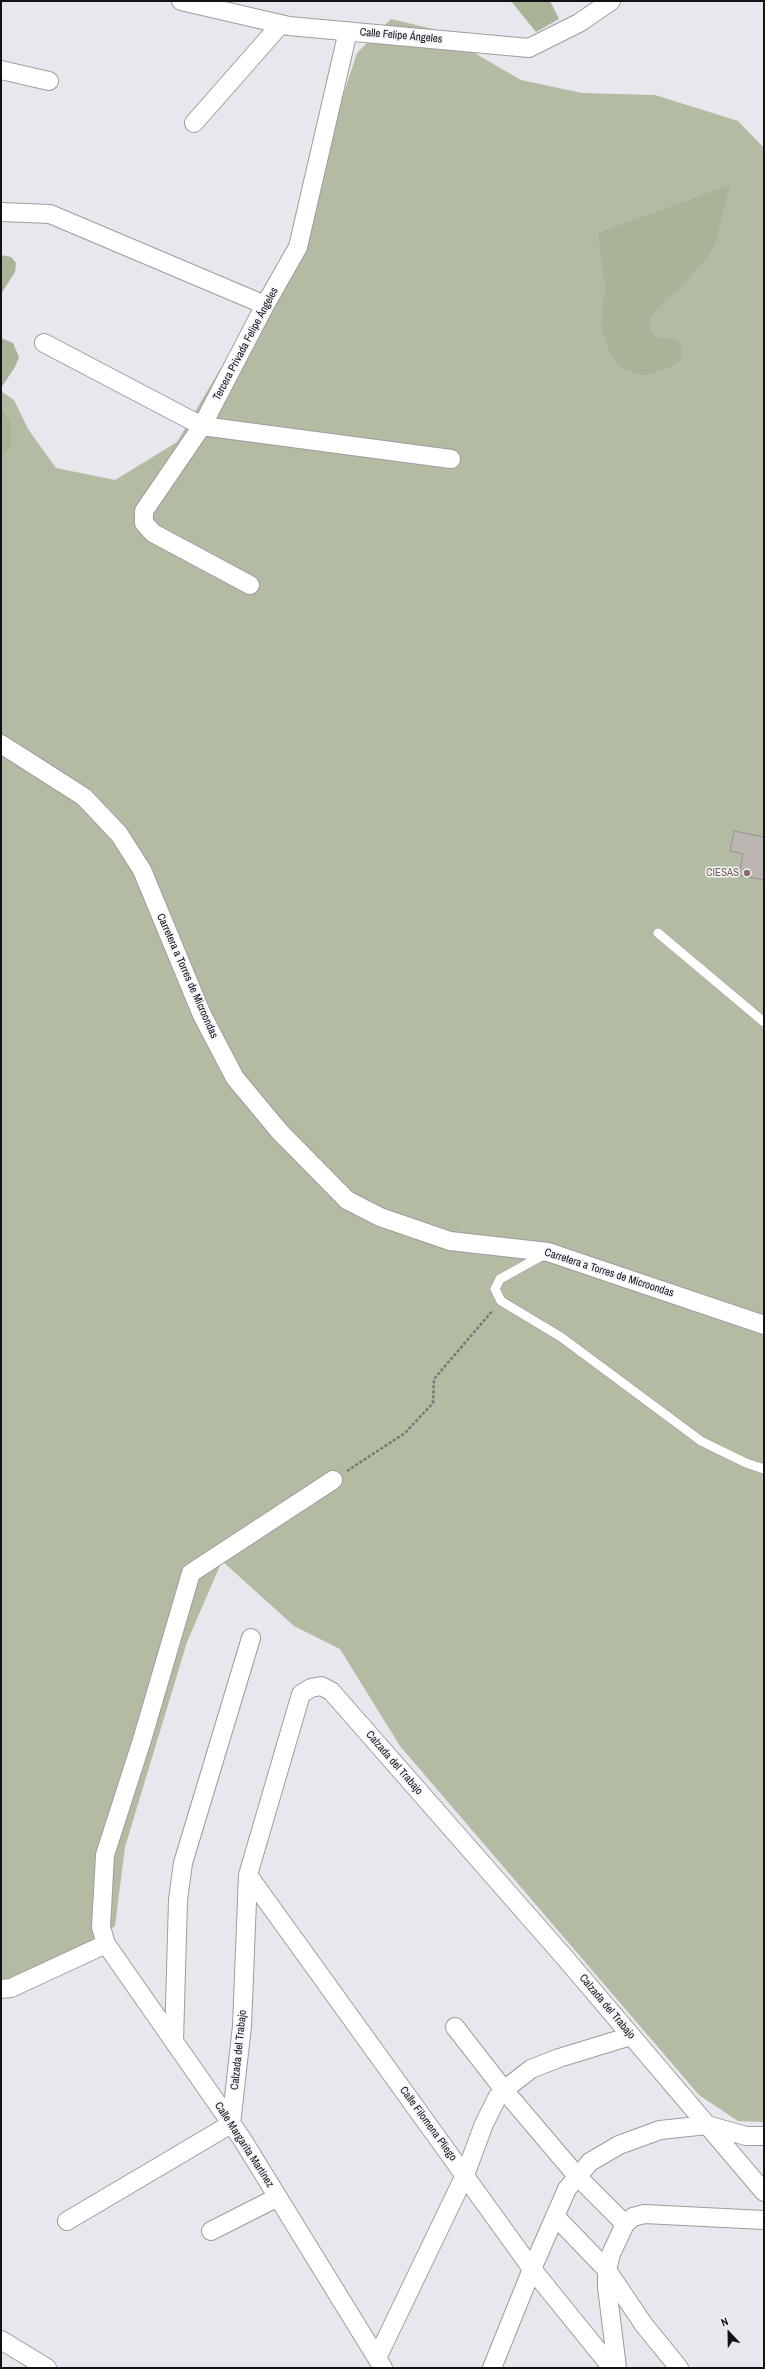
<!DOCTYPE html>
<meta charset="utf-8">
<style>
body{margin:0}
#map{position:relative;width:765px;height:2369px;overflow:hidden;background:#e7e7ee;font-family:"Archivo Narrow",sans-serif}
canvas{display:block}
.frame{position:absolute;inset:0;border:2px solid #121214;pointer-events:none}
.north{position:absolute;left:709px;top:2313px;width:40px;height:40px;-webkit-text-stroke:3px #f4f5fb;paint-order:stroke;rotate:338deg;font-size:11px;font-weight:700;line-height:16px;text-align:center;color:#121214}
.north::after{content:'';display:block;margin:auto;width:14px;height:18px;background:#121214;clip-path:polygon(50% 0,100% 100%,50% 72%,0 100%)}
</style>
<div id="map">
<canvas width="765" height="2369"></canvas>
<div class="frame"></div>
<div class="north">N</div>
</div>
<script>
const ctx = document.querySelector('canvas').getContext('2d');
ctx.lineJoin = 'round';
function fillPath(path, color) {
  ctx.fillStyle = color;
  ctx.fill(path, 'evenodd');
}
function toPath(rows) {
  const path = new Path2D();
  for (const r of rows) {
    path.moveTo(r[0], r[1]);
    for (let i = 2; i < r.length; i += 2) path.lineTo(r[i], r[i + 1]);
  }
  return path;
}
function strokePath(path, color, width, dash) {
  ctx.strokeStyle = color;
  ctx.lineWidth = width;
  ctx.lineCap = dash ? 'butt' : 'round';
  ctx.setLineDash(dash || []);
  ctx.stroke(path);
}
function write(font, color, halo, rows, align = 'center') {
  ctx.font = font + ' "Archivo Narrow",sans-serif';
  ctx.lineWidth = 3;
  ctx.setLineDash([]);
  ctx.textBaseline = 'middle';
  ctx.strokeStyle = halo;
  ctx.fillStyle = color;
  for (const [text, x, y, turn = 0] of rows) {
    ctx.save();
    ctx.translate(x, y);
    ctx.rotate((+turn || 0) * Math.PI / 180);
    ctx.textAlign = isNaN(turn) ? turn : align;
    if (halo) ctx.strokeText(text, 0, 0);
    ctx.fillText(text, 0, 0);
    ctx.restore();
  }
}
fillPath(toPath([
 [391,19,433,29,521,80,582,93,655,95,738,121,764,148,764,2122,738,2121,699,2095,400,1746,340,1649,294,1626,222,1561,187,1642,125,1847,115,1926,32,1976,1,1981,1,391,14,400,28,429,56,468,115,480,177,442,260,302,302,220,357,53]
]), '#b3bca2');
fillPath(toPath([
 [511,1,550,1,559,19,536,32],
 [730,185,716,241,708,256,685,283,656,310,650,319,651,331,656,337,676,340,681,344,682,358,672,366,650,374,641,375,623,369,611,356,601,328,605,285,598,233],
 [1,255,11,257,16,263,15,272,1,294],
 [1,338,13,343,19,357,15,367,1,388],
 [1,408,10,421,12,433,11,445,1,457]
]), '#a8b397');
const building = toPath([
 [734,831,764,837,764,880,739,875,743,854,730,851,734,831]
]);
fillPath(building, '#bab5b0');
strokePath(building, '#97928e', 1);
const service = toPath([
 [658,933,764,1022],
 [545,1254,500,1279,495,1289,501,1301,561,1337,701,1441,746,1463,764,1469]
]);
const minor = toPath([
 [181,1,289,26,529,48,579,23,611,1],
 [1,70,49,81],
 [194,123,281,24],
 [1,212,50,214,265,305],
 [44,343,202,426,451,459],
 [250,585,153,533,144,523,144,511,202,426,265,305,298,247,348,31],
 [1,744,84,797,119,834,142,870,202,1015,235,1078,280,1132,347,1200,380,1217,450,1241,548,1252,764,1325],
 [333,1480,191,1573,142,1740,105,1855,101,1927,106,1944,242,2139,383,2368],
 [248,1875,532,2269,612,2368],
 [1,1989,11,1988,106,1944],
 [455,2027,504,2090,577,2176,625,2224],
 [174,2041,178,1900,183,1863,251,1638],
 [555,2216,607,2270,644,2325,679,2368],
 [67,2221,231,2124,242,2026,248,1875,301,1694,311,1688,321,1686,331,1691,566,1959,764,2192],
 [211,2231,278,2197],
 [1,2340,47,2368],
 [377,2358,465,2175,484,2124,497,2098,504,2090,531,2069,559,2058,631,2036],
 [492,2368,532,2269,567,2189,590,2162,619,2145,660,2130,707,2125,746,2136,764,2136],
 [617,2368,607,2287,607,2270,611,2254,625,2224,633,2217,644,2214,764,2220]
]);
strokePath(service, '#9c9ca2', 10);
strokePath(minor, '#9c9ca2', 20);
strokePath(toPath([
 [347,1471,405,1433,433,1403,434,1379,493,1310]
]), '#77777b', 2.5, [3, 2]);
strokePath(service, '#fff', 9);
strokePath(minor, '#fff', 18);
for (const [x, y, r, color] of [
 [747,873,4,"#8d6e63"]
]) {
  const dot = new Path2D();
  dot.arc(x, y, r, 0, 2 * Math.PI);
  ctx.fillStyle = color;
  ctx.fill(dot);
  strokePath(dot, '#f4f5fb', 1.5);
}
write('11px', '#121214', '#f4f5fb', [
 ["Calle Felipe Ángeles",401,36,5],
 ["Tercera Privada Felipe Ángeles",246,344,-62],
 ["Carretera a Torres de Microondas",187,976,66],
 ["Carretera a Torres de Microondas",609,1273,18],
 ["Calzada del Trabajo",394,1763,49],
 ["Calzada del Trabajo",607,2007,50],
 ["Calzada del Trabajo",239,2050,-84],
 ["Calle Filomena Pliego",428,2124,54],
 ["Calle Margarita Martínez",244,2145,57]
]);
write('11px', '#785e54', '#f4f5fb', [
 ["CIESAS",739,873]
], 'right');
</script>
